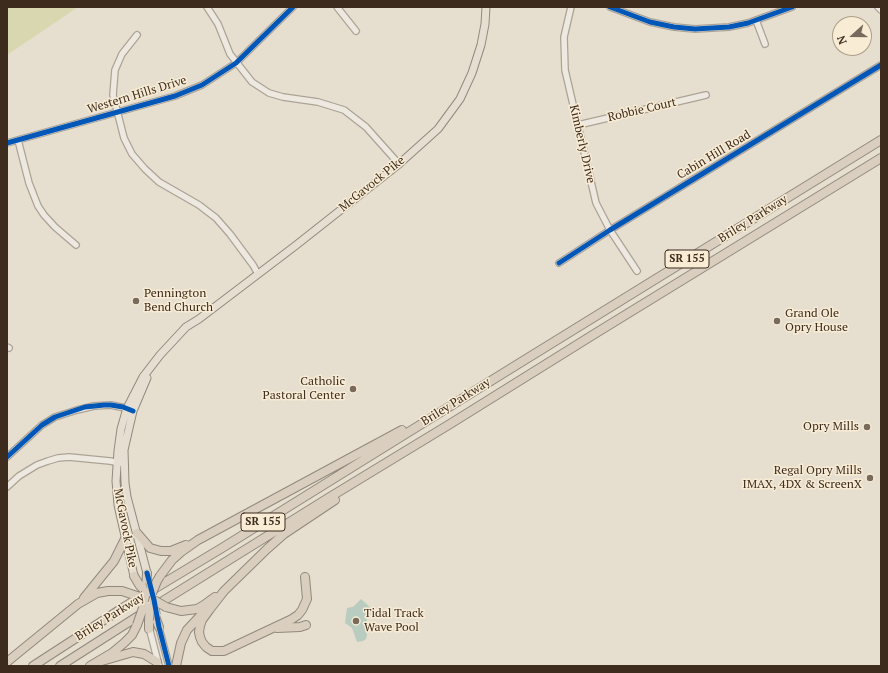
<!DOCTYPE html>
<style>
body{margin:0}
#map{position:relative;width:888px;height:673px;overflow:hidden;background:#e6dece;font-family:"PT Serif",serif}
canvas{display:block}
.frame{position:absolute;inset:0;border:8px solid #3d2b1e;pointer-events:none}
.north{position:absolute;left:832px;top:16px;width:40px;height:40px;box-sizing:border-box;background:#f8ecd4;border:1px solid #ad9f8b;border-radius:50%;rotate:249deg;font-size:11px;font-weight:700;line-height:16px;text-align:center;color:#3d2b1e}
.north::after{content:'';display:block;margin:auto;width:14px;height:18px;background:#786a5c;clip-path:polygon(50% 0,100% 100%,50% 72%,0 100%)}
</style>
<div id="map">
<canvas width="888" height="673"></canvas>
<div class="frame"></div>
<div class="north">N</div>
</div>
<script>
const ctx = document.querySelector('canvas').getContext('2d');
ctx.lineJoin = 'round';
function fillPath(path, color) {
  ctx.fillStyle = color;
  ctx.fill(path, 'evenodd');
}
function toPath(rows) {
  const path = new Path2D();
  for (const r of rows) {
    path.moveTo(r[0], r[1]);
    for (let i = 2; i < r.length; i += 2) path.lineTo(r[i], r[i + 1]);
  }
  return path;
}
function strokePath(path, color, width, dash) {
  ctx.strokeStyle = color;
  ctx.lineWidth = width;
  ctx.lineCap = dash ? 'butt' : 'round';
  ctx.setLineDash(dash || []);
  ctx.stroke(path);
}
function write(font, color, halo, rows, align = 'center') {
  ctx.font = font + ' "PT Serif",serif';
  ctx.lineWidth = 3;
  ctx.setLineDash([]);
  ctx.textBaseline = 'middle';
  ctx.strokeStyle = halo;
  ctx.fillStyle = color;
  for (const [text, x, y, turn = 0] of rows) {
    ctx.save();
    ctx.translate(x, y);
    ctx.rotate((+turn || 0) * Math.PI / 180);
    ctx.textAlign = isNaN(turn) ? turn : align;
    if (halo) ctx.strokeText(text, 0, 0);
    ctx.fillText(text, 0, 0);
    ctx.restore();
  }
}
fillPath(toPath([
 [7,7,78,7,7,55]
]), '#d8d7b0');
fillPath(toPath([
 [361,599,371,608,372,613,366,615,364,617,367,619,366,625,367,635,366,639,363,641,357,642,352,628,348,625,345,623,347,608,352,607,354,606]
]), '#b9ccc0');
const minor = toPath([
 [207,7,218,24,230,54,252,82,269,93,283,97,318,102,344,110,366,127,399,164],
 [337,7,356,31],
 [571,7,564,37,565,70,596,203,610,230,637,271],
 [610,7,650,22,674,27,695,29,729,27,748,23,792,7],
 [878,7,881,10],
 [756,20,765,44],
 [137,35,122,54,115,70,113,95,124,138,132,154,145,169,159,182,199,205,216,218,230,234,253,265,258,274],
 [578,125,706,95],
 [18,140,29,183,38,206,44,215,55,227,76,245],
 [7,143,175,96,202,85,236,63,293,7],
 [559,263,610,230,881,65],
 [7,347,9,348],
 [7,457,42,425,55,417,77,410,94,406,111,405,130,409],
 [7,487,19,476,37,465,48,461,58,458,69,457,110,461,120,463],
 [158,624,169,666],
 [149,627,159,666]
]);
const major = toPath([
 [147,573,127,497,125,483,124,450,133,411,147,378],
 [134,576,118,505,116,481,118,451,121,429,127,408,143,377,160,355,186,327,199,319,295,246,399,164,438,129,460,99,472,73,481,45,485,24,486,7]
]);
const highway = toPath([
 [137,533,150,548,161,551,171,551,186,545],
 [134,576,140,586,146,592],
 [160,576,172,560,181,552,198,540,402,430],
 [305,577,307,599,302,610,298,615,292,619,224,651,212,651,206,647,202,642,200,637,199,632,200,626,202,620,210,609,224,591,267,549,284,534,335,500],
 [146,592,147,573],
 [84,598,114,561,125,539],
 [155,606,330,497,450,424,596,333,881,158],
 [166,607,181,611,197,609,204,605,215,597],
 [155,616,159,627],
 [149,620,149,629],
 [277,628,300,627,306,625],
 [7,662,78,604,97,593,108,591,122,591,140,597],
 [95,663,133,652,144,654,157,662],
 [33,666,124,607,222,548,510,369,881,140],
 [60,666,143,613],
 [90,666,112,653,124,643,132,635,137,625],
 [176,666,181,643,187,630,203,613]
]);
strokePath(minor, '#aca397', 8);
strokePath(major, '#91897e', 9);
strokePath(highway, '#91897e', 10);
strokePath(minor, '#eee9e0', 5.5);
strokePath(major, '#e6dfd1', 7);
strokePath(highway, '#dacebf', 8);
const minorBridge = toPath([
 [149,582,152,593],
 [154,600,157,615]
]);
const highwayBridge = toPath([
 [152,593,157,581,160,576],
 [154,600,166,607],
 [144,601,146,592],
 [149,620,150,607],
 [137,625,143,608]
]);
strokePath(minorBridge, '#aca397', 8, []);
strokePath(highwayBridge, '#91897e', 10, []);
strokePath(minorBridge, '#eee9e0', 5.5);
strokePath(highwayBridge, '#dacebf', 8);
strokePath(toPath([
 [610,7,650,22,674,27,695,29,729,27,748,23,792,7],
 [7,143,175,96,202,85,236,63,293,7],
 [559,263,610,230,881,65],
 [7,457,42,425,55,417,85,407,104,405,111,405,123,407,133,411],
 [147,573,154,600,159,627,169,666]
]), '#0057b8', 5);
for (const [x, y, r, color] of [
 [136,301,4,"#786a5c"],
 [777,321,4,"#786a5c"],
 [353,389,4,"#786a5c"],
 [867,427,4,"#786a5c"],
 [870,478,4,"#786a5c"],
 [356,621,4,"#786a5c"]
]) {
  const dot = new Path2D();
  dot.arc(x, y, r, 0, 2 * Math.PI);
  ctx.fillStyle = color;
  ctx.fill(dot);
  strokePath(dot, '#f8ecd4', 1.5);
}
for (const [x, y, w] of [
 [687,259,44],
 [263,522,44]
]) {
  const box = new Path2D();
  box.roundRect(x - w / 2, y - 9, w, 18, 3);
  ctx.fillStyle = '#f8ecd4';
  ctx.fill(box);
  strokePath(box, '#3d2b1e', 1);
}
write('bold 11px', '#3d2b1e', null, [
 ["SR 155",687,259],
 ["SR 155",263,522]
]);
write('12px', '#3d2b1e', '#f8ecd4', [
 ["Western Hills Drive",137,95,-17],
 ["Robbie Court",642,110,-13],
 ["Kimberly Drive",582,144,77],
 ["Cabin Hill Road",714,155,-31],
 ["McGavock Pike",372,184,-39],
 ["Briley Parkway",753,219,-32],
 ["Briley Parkway",456,402,-32],
 ["McGavock Pike",125,528,79],
 ["Briley Parkway",110,617,-32]
]);
write('12px', '#3d2b1e', '#f8ecd4', [
 ["Pennington",144,294],
 ["Bend Church",144,308],
 ["Grand Ole",785,314],
 ["Opry House",785,328],
 ["Catholic",345,382,"right"],
 ["Pastoral Center",345,396,"right"],
 ["Opry Mills",859,427,"right"],
 ["Regal Opry Mills",862,471,"right"],
 ["IMAX, 4DX & ScreenX",862,485,"right"],
 ["Tidal Track",364,614],
 ["Wave Pool",364,628]
], 'left');
</script>
